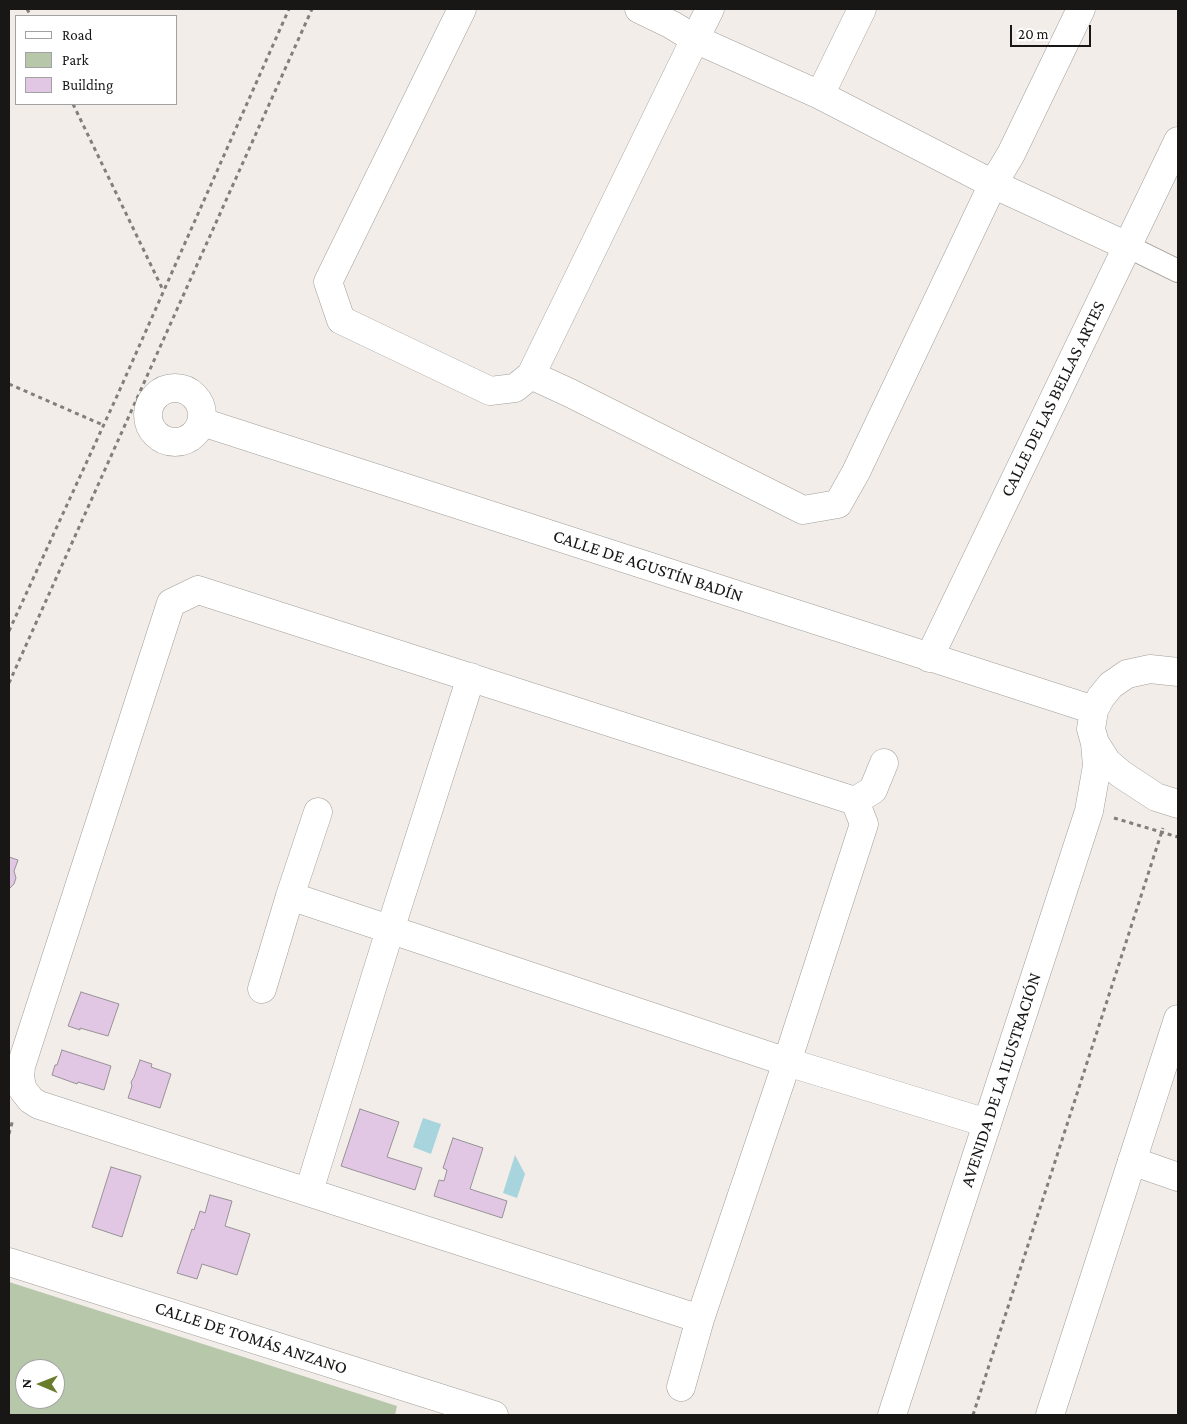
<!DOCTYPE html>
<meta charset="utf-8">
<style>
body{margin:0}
#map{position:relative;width:1187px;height:1424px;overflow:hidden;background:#f2ede9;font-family:"Crimson Pro",serif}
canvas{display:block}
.frame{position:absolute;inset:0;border:10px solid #191716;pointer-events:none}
.legend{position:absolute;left:15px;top:15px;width:162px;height:90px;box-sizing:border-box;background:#fff;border:1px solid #a3a2a2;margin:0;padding:6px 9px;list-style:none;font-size:15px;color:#191716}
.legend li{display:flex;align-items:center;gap:10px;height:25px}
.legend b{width:25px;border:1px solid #a3a2a2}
.north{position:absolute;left:15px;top:1359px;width:50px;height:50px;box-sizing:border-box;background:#fff;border:1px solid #a3a2a2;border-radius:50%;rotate:271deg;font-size:14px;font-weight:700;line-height:20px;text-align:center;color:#191716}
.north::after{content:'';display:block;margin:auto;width:18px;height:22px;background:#697c2c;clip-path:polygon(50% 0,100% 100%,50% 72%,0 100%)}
.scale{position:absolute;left:1010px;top:25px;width:81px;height:22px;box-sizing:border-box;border:2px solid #191716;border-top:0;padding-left:6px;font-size:15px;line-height:18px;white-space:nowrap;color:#191716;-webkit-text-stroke:4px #fff;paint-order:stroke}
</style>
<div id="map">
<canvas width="1187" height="1424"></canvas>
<div class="frame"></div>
<ul class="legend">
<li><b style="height:6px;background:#fff"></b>Road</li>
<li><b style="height:14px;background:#b7c7aa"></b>Park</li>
<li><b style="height:14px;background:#e2c7e4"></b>Building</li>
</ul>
<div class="north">N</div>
<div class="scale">20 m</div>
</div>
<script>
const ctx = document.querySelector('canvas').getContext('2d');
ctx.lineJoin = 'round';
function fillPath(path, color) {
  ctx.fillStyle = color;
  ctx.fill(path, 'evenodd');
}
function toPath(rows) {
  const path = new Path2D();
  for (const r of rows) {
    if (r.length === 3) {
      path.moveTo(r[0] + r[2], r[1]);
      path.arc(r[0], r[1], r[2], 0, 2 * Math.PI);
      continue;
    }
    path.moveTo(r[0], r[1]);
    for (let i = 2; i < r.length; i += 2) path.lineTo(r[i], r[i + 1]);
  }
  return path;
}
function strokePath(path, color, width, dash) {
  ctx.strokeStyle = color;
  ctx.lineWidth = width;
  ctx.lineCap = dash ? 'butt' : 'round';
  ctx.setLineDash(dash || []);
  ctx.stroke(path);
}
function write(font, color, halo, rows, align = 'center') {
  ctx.font = font + ' "Crimson Pro",serif';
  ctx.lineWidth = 4.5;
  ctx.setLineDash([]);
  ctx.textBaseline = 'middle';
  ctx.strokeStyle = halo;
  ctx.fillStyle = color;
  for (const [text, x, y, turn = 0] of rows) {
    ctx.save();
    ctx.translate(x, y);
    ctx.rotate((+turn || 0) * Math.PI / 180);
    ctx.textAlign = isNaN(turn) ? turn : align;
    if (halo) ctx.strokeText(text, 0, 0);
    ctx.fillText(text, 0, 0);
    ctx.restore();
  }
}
fillPath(toPath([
 [9,1282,397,1406,395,1415,9,1415],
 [25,1369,55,1369,55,1399,25,1399]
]), '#b7c7aa');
fillPath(toPath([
 [423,1118,441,1124,431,1154,413,1147],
 [515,1155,525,1174,517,1198,503,1193]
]), '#a8d4dd');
const building = toPath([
 [9,857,18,860,14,871,16,878,14,884,9,889,9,857],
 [81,992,119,1004,108,1036,80,1028,80,1030,68,1026,81,992],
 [62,1050,111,1066,104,1090,78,1082,77,1084,52,1075,55,1065,57,1065,62,1050],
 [140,1060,152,1064,151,1067,171,1074,160,1108,128,1098,132,1086,131,1082,134,1077,140,1060],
 [360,1109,399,1122,387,1157,422,1168,415,1190,341,1166,360,1109],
 [453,1138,483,1148,470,1189,507,1201,502,1218,434,1196,439,1180,444,1181,447,1170,443,1168,453,1138],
 [111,1167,141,1176,122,1237,92,1227,111,1167],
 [210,1195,232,1201,225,1226,250,1234,237,1275,202,1264,197,1279,177,1273,192,1229,194,1230,200,1211,205,1213,210,1195]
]);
fillPath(building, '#e2c7e4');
strokePath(building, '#969296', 1);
const pedestrian = toPath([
 [1127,246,1178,271]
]);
const minor = toPath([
 [462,9,328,282,341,320,490,391,515,388,531,375],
 [639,9,672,25,695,39,710,9],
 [1081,9,1011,154,993,184,1127,246],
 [695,39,820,95,993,184,856,472,838,504,803,510,570,393,531,375,695,39],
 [820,95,862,9],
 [175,415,27],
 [202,422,1094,710],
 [198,590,855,801,864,824,787,1062,700,1319,39,1105,31,1100,23,1090,20,1078,21,1066,171,603,198,590],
 [929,658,1178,141],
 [855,801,873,790,884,763],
 [290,896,787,1062,987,1123],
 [262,989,290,896,318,812],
 [1132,1161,1178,1177],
 [309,1191,390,930,471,677],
 [681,1387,700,1319]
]);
const tertiary = toPath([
 [1178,672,1150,669,1127,674,1111,685,1101,697,1094,710,1091,729,1095,743,1107,762,1121,774,1156,797,1178,804],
 [9,1262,494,1415],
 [892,1415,1089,811,1097,766,1095,743],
 [1050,1415,1178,1019]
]);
strokePath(pedestrian, '#a29e9a', 24);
strokePath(minor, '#a29e9a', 29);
strokePath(tertiary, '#a29e9a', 29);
strokePath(toPath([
 [27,9,31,16],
 [73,104,163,290],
 [9,384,103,425],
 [136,400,150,405],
 [9,631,117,396,289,9],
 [9,683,312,9],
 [1114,818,1178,837],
 [9,1134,13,1119],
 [973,1415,1163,828]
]), '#827e7c', 3, [4, 4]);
strokePath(pedestrian, '#fff', 22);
strokePath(minor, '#fff', 28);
strokePath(tertiary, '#fff', 28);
write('18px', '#191716', '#fff', [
 ["CALLE DE LAS BELLAS ARTES",1053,399,-64],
 ["CALLE DE AGUSTÍN BADÍN",648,566,18],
 ["AVENIDA DE LA ILUSTRACIÓN",1001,1080,-72],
 ["CALLE DE TOMÁS ANZANO",251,1338,18]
]);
</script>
